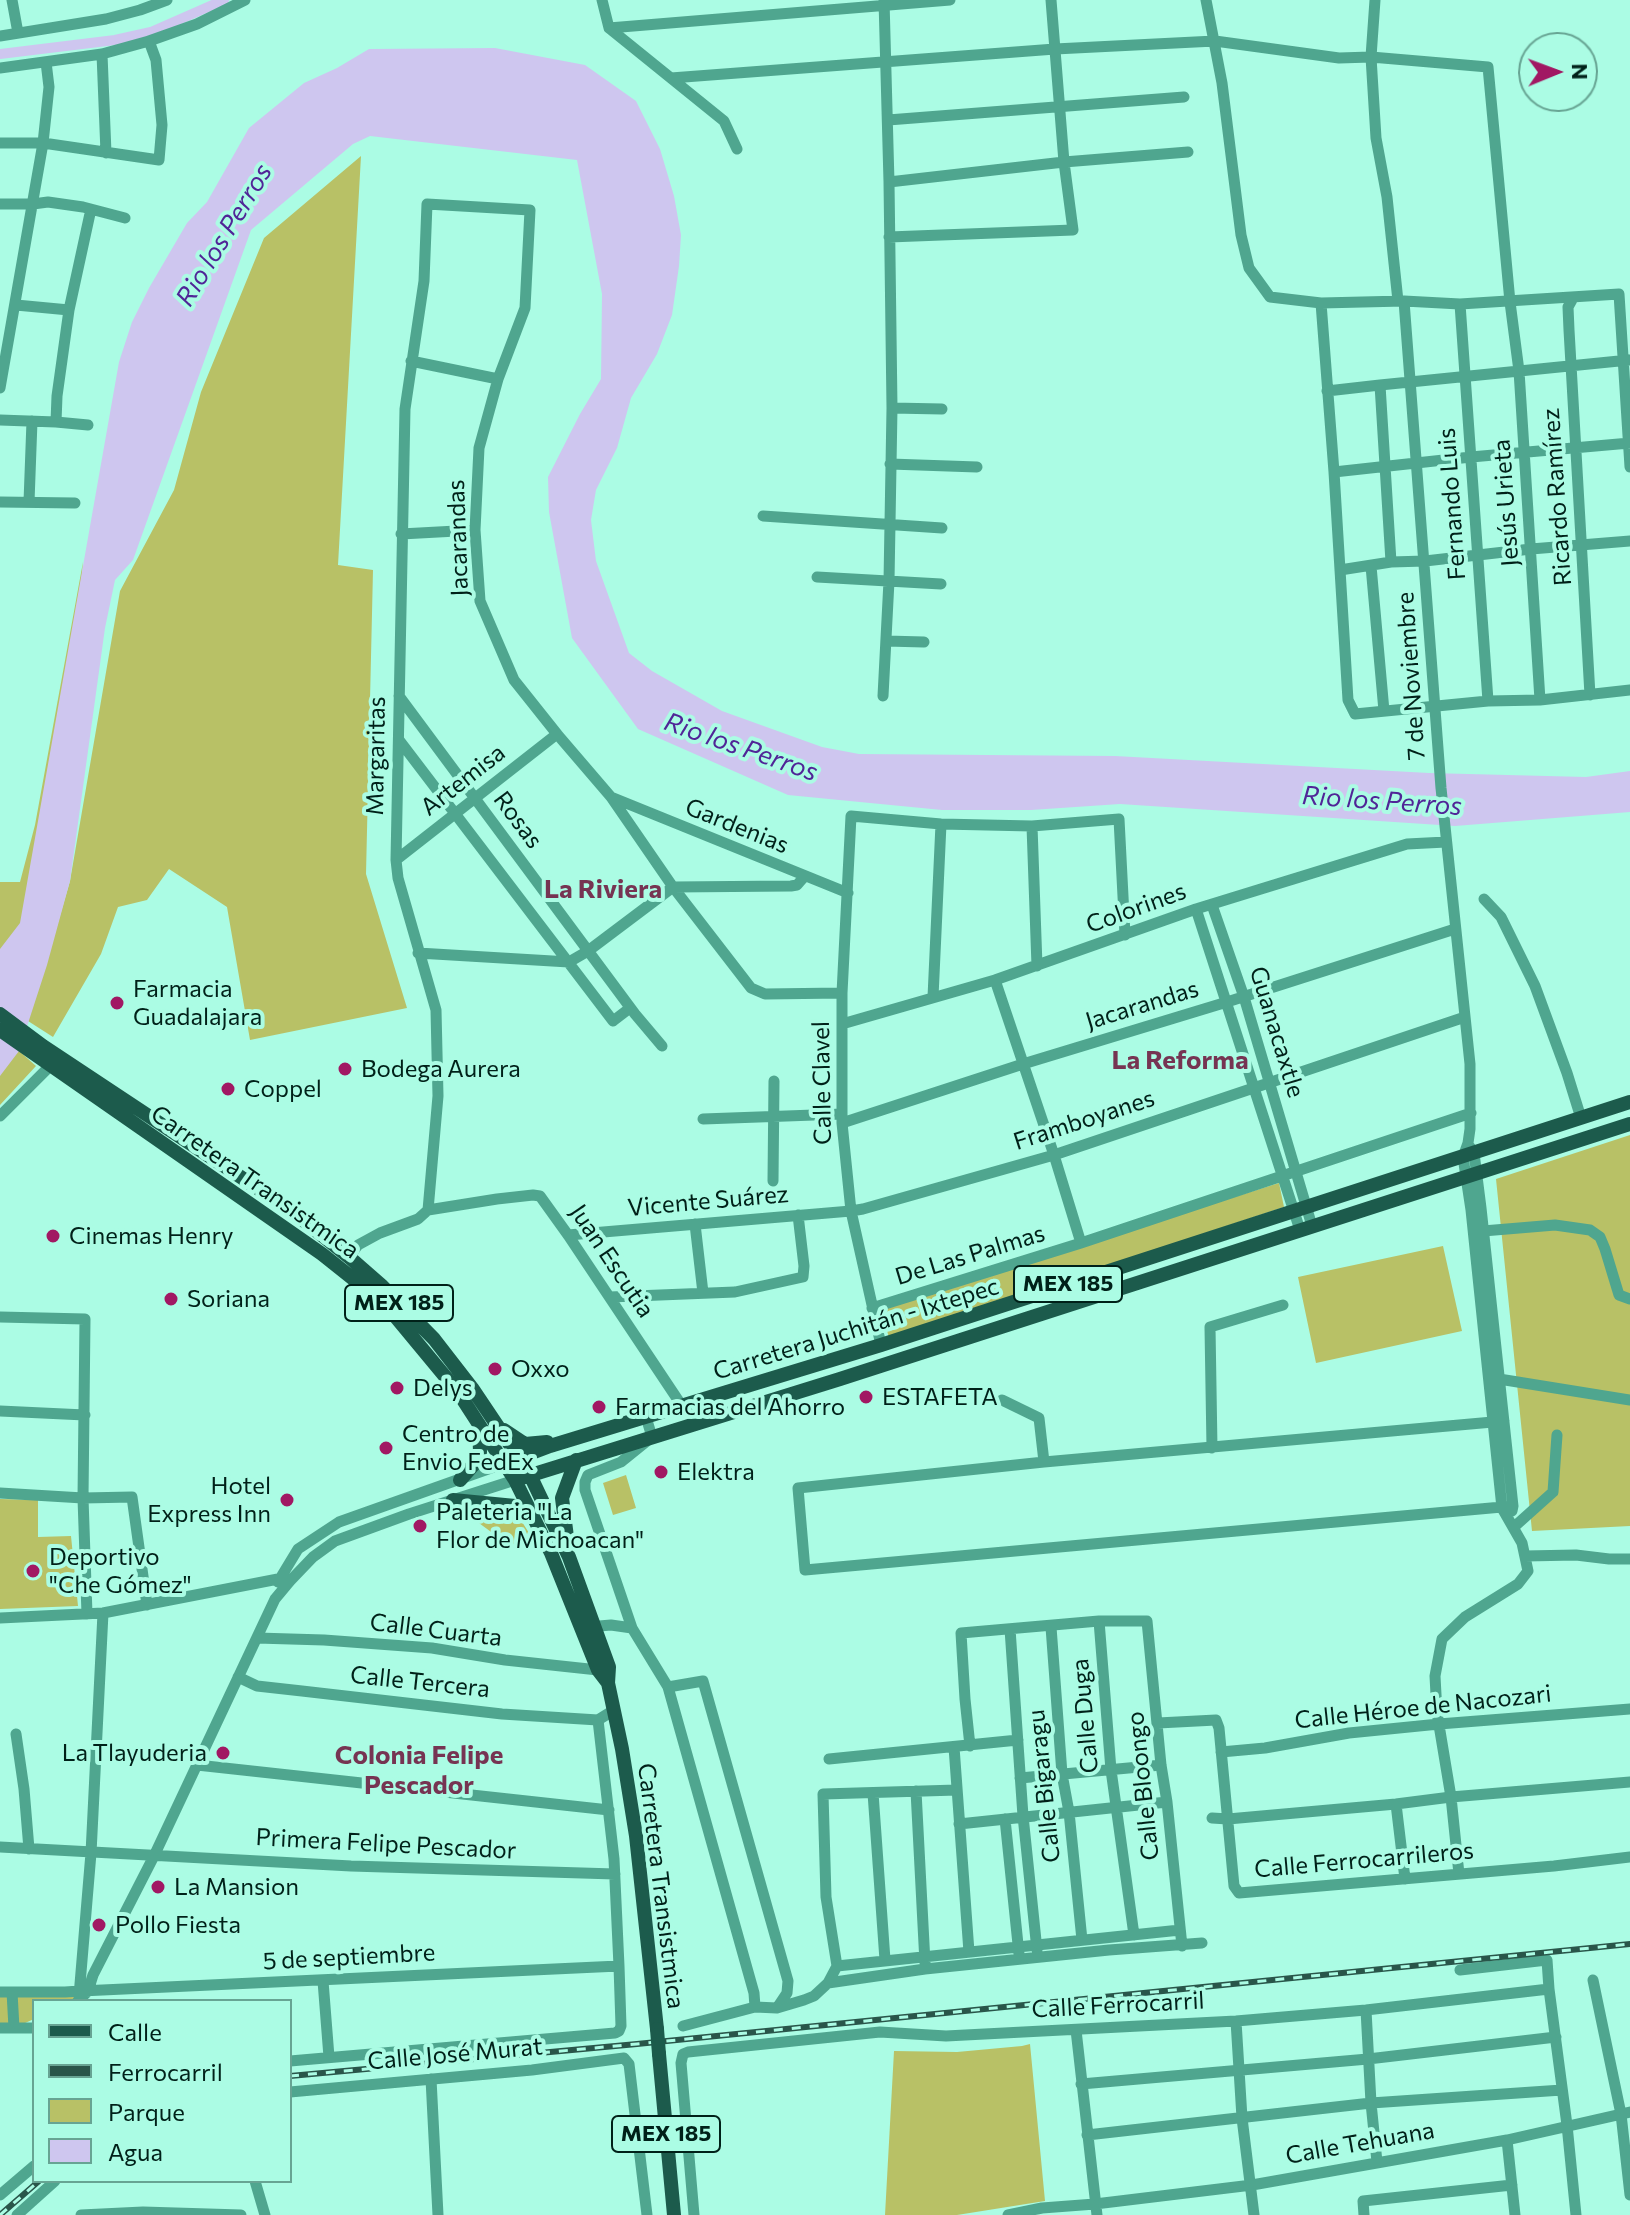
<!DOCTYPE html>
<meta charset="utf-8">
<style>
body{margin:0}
#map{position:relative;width:1630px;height:2215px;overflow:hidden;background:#abfce4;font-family:Commissioner,sans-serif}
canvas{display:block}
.legend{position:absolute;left:32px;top:1999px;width:260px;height:184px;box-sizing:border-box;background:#abfce4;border:2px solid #67a493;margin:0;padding:10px 14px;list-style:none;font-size:24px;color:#002119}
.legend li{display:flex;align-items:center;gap:16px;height:40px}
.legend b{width:40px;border:2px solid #67a493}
.north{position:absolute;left:1518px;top:32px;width:80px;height:80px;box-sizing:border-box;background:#abfce4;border:2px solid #67a493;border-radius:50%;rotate:89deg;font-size:22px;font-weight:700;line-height:32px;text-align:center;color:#002119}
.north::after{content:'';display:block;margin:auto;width:28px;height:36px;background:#a11863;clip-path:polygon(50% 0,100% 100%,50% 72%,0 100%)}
</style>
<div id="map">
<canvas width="1630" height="2215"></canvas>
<ul class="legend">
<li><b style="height:10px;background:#1c5b4c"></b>Calle</li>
<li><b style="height:10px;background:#29564a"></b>Ferrocarril</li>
<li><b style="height:22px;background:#b8c166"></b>Parque</li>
<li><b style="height:22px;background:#cec6ef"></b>Agua</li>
</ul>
<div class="north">N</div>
</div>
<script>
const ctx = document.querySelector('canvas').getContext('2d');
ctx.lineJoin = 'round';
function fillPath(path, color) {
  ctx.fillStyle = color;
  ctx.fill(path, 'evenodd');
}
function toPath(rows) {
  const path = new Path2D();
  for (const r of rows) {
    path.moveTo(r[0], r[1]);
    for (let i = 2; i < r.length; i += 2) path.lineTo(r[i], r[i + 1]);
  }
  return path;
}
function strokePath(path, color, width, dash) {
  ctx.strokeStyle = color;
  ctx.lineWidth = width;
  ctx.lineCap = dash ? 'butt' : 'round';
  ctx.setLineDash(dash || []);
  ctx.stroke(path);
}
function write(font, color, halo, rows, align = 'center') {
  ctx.font = font + ' Commissioner,sans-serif';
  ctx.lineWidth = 8;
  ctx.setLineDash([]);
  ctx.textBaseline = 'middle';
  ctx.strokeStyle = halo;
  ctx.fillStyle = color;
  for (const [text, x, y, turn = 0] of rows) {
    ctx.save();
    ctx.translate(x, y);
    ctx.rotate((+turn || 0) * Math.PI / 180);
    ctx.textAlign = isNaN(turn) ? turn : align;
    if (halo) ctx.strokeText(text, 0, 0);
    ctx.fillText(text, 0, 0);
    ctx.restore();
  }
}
fillPath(toPath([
 [361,156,338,565,373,570,366,874,407,1008,250,1040,227,907,169,869,147,900,118,907,101,954,53,1037,28,1021,18,1050,36,1066,0,1105,0,882,20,882,35,825,83,562,52,943,70,881,120,591,174,490,201,392,264,238],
 [1630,1135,1630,1526,1532,1531,1496,1179],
 [1279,1183,1284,1207,889,1338,881,1308],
 [1443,1246,1462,1331,1316,1363,1298,1277],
 [626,1475,636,1508,613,1515,603,1483],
 [0,1499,38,1500,38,1537,71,1536,78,1606,0,1609],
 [464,1512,519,1517,534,1541,503,1545,502,1540],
 [75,1991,74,2001,34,2001,34,2019,14,2028,0,2028,0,1992],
 [1030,2044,1045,2201,957,2215,885,2215,894,2051,957,2052,1022,2046]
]), '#b8c166');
fillPath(toPath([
 [495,48,585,65,636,101,660,149,674,196,681,235,679,266,672,315,657,354,631,398,617,448,596,490,591,520,596,561,629,653,652,671,722,711,822,747,859,754,1115,756,1429,773,1586,777,1630,771,1630,812,1455,826,1120,804,1031,810,942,810,788,795,638,729,572,638,549,512,548,477,580,414,601,379,602,294,577,160,370,136,353,144,251,230,133,560,115,580,105,628,70,881,47,965,19,1051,0,1076,0,949,20,923,119,362,132,322,149,288,187,223,207,202,249,128,304,83,337,68,369,49]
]), '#cec6ef');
strokePath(toPath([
 [0,54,115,40,151,32,224,0]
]), '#cec6ef', 10);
strokePath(toPath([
 [12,0,18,33],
 [602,0,609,28,724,121,737,149],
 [1206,0,1222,83,1241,235,1249,268,1270,297,1321,303,1404,301,1460,304,1619,294,1630,467],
 [1375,0,1371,57,1376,138,1387,197,1398,301],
 [609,28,950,0],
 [0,36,106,19,140,10,167,0],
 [102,54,106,153],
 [0,68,102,54,149,41,197,24,245,0],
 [671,78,1055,49,1215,41,1339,58,1371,57,1488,67,1510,302,1519,371,1540,700],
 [888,120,1184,97],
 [0,143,43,143,159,160,162,125,156,60,149,41],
 [889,182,1064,162,1188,152],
 [0,204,33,204,48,202,83,207,125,218],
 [889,237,1073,230,1064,162,1051,0],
 [1573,298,1568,307,1569,330,1590,695],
 [1404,301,1441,788,1470,1064,1470,1129,1468,1143,1463,1157,1471,1210,1502,1508,1522,1543,1528,1571,1518,1584,1465,1617,1442,1639,1435,1676,1437,1713,1451,1797,1459,1874],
 [1321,303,1334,472,1348,700,1355,714,1488,701,1540,700,1630,690],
 [1460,304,1488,701],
 [16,305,69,310],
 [411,361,498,379],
 [1380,385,1629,360],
 [0,388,43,143,49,87,46,62],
 [1327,391,1380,385,1391,562],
 [892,408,942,409],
 [0,420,56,422,57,396,69,310,91,209],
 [56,422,88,425],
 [890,464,977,467],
 [1334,472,1471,457,1630,443],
 [0,502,75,503],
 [29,502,32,421],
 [763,516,942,528],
 [401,534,475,530],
 [1371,566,1384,711],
 [1340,570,1391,562,1425,561,1531,549,1630,541],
 [817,577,941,584],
 [886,641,924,642],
 [399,696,635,1014,662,1046],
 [883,696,889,581,892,408,889,182,884,0],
 [399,740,613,1021,630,1008],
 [611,797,848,893],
 [1032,826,1037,966],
 [396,860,557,734],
 [1484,899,1501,917,1535,986,1567,1073,1581,1118],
 [1212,905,1244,997,1312,1226],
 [1196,909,1300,1230],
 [418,953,569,962,588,951,673,887,791,886,797,885,804,877],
 [995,980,1054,1155,1081,1243],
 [933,997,941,824],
 [842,1024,995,980,1196,909,1407,844,1446,842],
 [0,1116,51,1065],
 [703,1119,842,1114],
 [842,1123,1023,1064,1227,1002,1455,929],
 [1470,1147,1474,1153,1481,1208,1513,1506,1512,1511],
 [773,1181,774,1081],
 [428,1210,497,1199,533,1195,540,1196,568,1235,682,1406],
 [695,1224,703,1293],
 [1483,1231,1555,1225,1590,1230,1600,1237,1605,1249,1619,1295,1630,1299],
 [568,1235,851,1211,863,1209,1054,1155,1465,1017],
 [349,1257,358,1245,380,1233,418,1219,428,1210,438,1096,436,1010,398,878,396,860,405,409,424,281,427,204,530,210,525,308,498,379,479,448,475,530,480,601,514,680,557,734,611,797,673,887,751,988,765,994,842,993],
 [610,1297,735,1292,803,1277,804,1266,798,1215],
 [872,1308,1081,1243,1471,1113],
 [0,1317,85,1319,83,1498,87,1614],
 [881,1345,851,1211,842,1123,842,993,851,816,941,824,1032,826,1119,819,1125,935],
 [1492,1380,1499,1379,1630,1400],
 [1002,1400,1039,1418,1044,1462],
 [0,1411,85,1415],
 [1504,1421,1044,1462,798,1488,805,1570,1513,1506],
 [1212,1448,1210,1327,1283,1305],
 [0,1493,83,1498,132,1497,147,1605],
 [1514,1527,1553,1492,1557,1435],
 [1525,1556,1576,1555,1609,1559,1630,1559],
 [278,1582,298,1549,339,1522,505,1463],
 [0,1618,103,1613,278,1579,290,1581],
 [1099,1621,1111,1770,1134,1935],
 [588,1627,611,1625,632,1628,668,1687,754,1993,755,2007],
 [1051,1627,1062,1774,1069,1812,1082,1940],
 [632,1628,585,1490,585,1482,588,1475,621,1462,652,1437,646,1417],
 [1010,1629,1023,1816,1037,1950],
 [257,1638,324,1640,432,1648,505,1660,598,1670,603,1669],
 [238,1677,257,1686,302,1691,502,1714,598,1720],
 [668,1687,703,1681,788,1981,787,1993,777,2008],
 [1158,1723,1216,1720,1219,1728,1234,1886,1239,1893,1554,1866,1630,1857],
 [16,1734,24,1789,29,1849],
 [970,1746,965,1699,961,1633,1099,1621,1147,1621,1161,1765,1167,1802,1182,1946],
 [954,1747,969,1952],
 [1221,1752,1265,1748,1349,1733,1439,1724,1630,1709],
 [829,1759,1018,1740],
 [197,1765,609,1810],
 [1020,1778,1161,1765],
 [916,1791,925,1963],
 [873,1793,885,1960],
 [1396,1804,1405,1879],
 [1212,1818,1228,1819,1396,1804,1451,1797,1630,1782],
 [1005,1819,1019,1954],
 [959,1824,1167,1802],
 [0,1847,351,1866,615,1874],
 [837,1966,1180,1930],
 [1460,1970,1547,1960,1549,1989,1567,2125,1576,2215],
 [1593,1980,1621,2114,1630,2195],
 [323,1981,329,2057],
 [828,1983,925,1969,1109,1950,1202,1943],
 [81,1991,619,1966],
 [0,1992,65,1992,80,1991,82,1987],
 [12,1992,14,2028],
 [79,1996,91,1853,103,1613],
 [78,2001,88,1991,93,1975,154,1856,275,1599,290,1581,313,1557,335,1541,409,1514,515,1480],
 [1366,2010,1371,2103,1377,2162],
 [1236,2021,1242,2118,1254,2215],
 [683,2026,755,2007,777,2008,804,2000,814,1996,828,1983,837,1966,826,1897,823,1794,957,1790],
 [0,2028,34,2028],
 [1076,2030,1097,2215],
 [290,2061,615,2033,619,2031,621,2026,619,1966,614,1859,598,1720,614,1710],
 [431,2079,438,2215],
 [1081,2084,1368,2059,1556,2037],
 [290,2092,532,2070,624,2058,629,2064,647,2215],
 [1087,2135,1371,2103,1562,2090],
 [1507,2140,1515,2215],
 [255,2181,265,2215],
 [0,2195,34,2166],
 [17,2215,55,2181],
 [81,2215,143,2212,241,2215],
 [694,2215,681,2063,683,2054,688,2052,880,2032,946,2036,1236,2021,1366,2010,1549,1989],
 [1008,2215,1042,2208,1095,2204,1252,2185,1507,2140,1630,2112],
 [1364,2215,1363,2201,1512,2185]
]), '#4fa68f', 11);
strokePath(toPath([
 [0,1014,43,1046,292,1211,349,1257,381,1285,434,1339,472,1388,519,1458,530,1475,569,1557,609,1667,608,1683,622,1749,636,1836,657,2029],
 [0,1030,322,1254,376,1297,395,1316,458,1392,515,1480,551,1553,598,1670,608,1683],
 [504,1430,525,1444,547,1442],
 [505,1463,550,1446,881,1345,1630,1102],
 [460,1480,475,1463,480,1452,479,1424],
 [515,1480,840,1379,1630,1124],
 [453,1500,515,1506,533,1518],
 [568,1545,562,1498,576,1460],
 [659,2054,674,2215]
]), '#1c5b4c', 14);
const rail = toPath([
 [290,2076,637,2044,1630,1944],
 [0,2215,39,2181]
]);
strokePath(rail, '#29564a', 6);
strokePath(rail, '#abfce4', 3, [9]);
strokePath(toPath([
 [657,2029,659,2054]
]), '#1c5b4c', 14);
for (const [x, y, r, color] of [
 [117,1003,8,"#a11863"],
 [345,1069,8,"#a11863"],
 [228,1089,8,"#a11863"],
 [53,1236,8,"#a11863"],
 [171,1299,8,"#a11863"],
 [495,1369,8,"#a11863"],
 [397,1388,8,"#a11863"],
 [866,1397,8,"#a11863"],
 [599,1407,8,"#a11863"],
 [386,1448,8,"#a11863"],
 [661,1472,8,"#a11863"],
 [287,1500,8,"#a11863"],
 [420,1526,8,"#a11863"],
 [33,1571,8,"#a11863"],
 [223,1753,8,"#a11863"],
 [158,1887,8,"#a11863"],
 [99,1925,8,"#a11863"]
]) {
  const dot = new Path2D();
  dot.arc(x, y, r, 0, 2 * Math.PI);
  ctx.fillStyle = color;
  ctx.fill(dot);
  strokePath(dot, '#abfce4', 3);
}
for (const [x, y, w] of [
 [1068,1284,108],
 [399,1303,108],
 [666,2134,108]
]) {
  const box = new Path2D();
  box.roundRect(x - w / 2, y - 18, w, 36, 6);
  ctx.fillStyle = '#abfce4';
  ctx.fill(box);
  strokePath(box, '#002119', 2);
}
write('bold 22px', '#002119', null, [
 ["MEX 185",1068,1284],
 ["MEX 185",399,1303],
 ["MEX 185",666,2134]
]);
write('24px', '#002119', '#abfce4', [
 ["Ricardo Ramírez",1557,497,-94],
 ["Jesús Urieta",1506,503,-94],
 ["Fernando Luis",1452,504,-94],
 ["Jacarandas",458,538,-92],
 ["7 de Noviembre",1411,676,-94],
 ["Margaritas",376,756,-89],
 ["Artemisa",463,780,-38],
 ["Rosas",518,820,53],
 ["Gardenias",737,826,22],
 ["Colorines",1136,908,-20],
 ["Jacarandas",1142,1005,-17],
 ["Guanacaxtle",1277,1032,73],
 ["Calle Clavel",822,1083,-91],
 ["Framboyanes",1084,1120,-18],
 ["Carretera Transistmica",255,1182,35],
 ["Vicente Suárez",708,1201,-5],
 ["De Las Palmas",970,1255,-17],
 ["Juan Escutia",612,1261,56],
 ["Carretera Juchitán - Ixtepec",856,1329,-17],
 ["Calle Cuarta",436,1630,7],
 ["Calle Tercera",420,1682,6],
 ["Calle Héroe de Nacozari",1423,1707,-6],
 ["Calle Duga",1085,1716,-95],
 ["Calle Bigaragu",1044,1786,-96],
 ["Calle Bloongo",1143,1786,-96],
 ["Primera Felipe Pescador",386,1844,3],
 ["Calle Ferrocarrileros",1364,1860,-5],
 ["Carretera Transistmica",661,1886,83],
 ["5 de septiembre",349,1957,-3],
 ["Calle Ferrocarril",1118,2005,-3],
 ["Calle José Murat",455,2054,-5],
 ["Calle Tehuana",1360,2143,-10]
]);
write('24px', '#002119', '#abfce4', [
 ["Farmacia",133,989],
 ["Guadalajara",133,1017],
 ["Bodega Aurera",361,1069],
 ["Coppel",244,1089],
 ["Cinemas Henry",69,1236],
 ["Soriana",187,1299],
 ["Oxxo",511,1369],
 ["Delys",413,1388],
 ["ESTAFETA",882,1397],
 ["Farmacias del Ahorro",615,1407],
 ["Centro de",402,1434],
 ["Envio FedEx",402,1462],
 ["Elektra",677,1472],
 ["Hotel",271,1486,"right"],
 ["Express Inn",271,1514,"right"],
 ["Paleteria \"La",436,1512],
 ["Flor de Michoacan\"",436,1540],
 ["Deportivo",49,1557],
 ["\"Che Gómez\"",49,1585],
 ["La Tlayuderia",207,1753,"right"],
 ["La Mansion",174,1887],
 ["Pollo Fiesta",115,1925]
], 'left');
write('italic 26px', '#502597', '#abfce4', [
 ["Rio los Perros",224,235,-59],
 ["Rio los Perros",741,747,19],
 ["Rio los Perros",1382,801,4]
]);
write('bold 26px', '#763452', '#abfce4', [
 ["La Riviera",603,889],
 ["La Reforma",1180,1060],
 ["Colonia Felipe",419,1755],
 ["Pescador",419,1785]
]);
</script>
